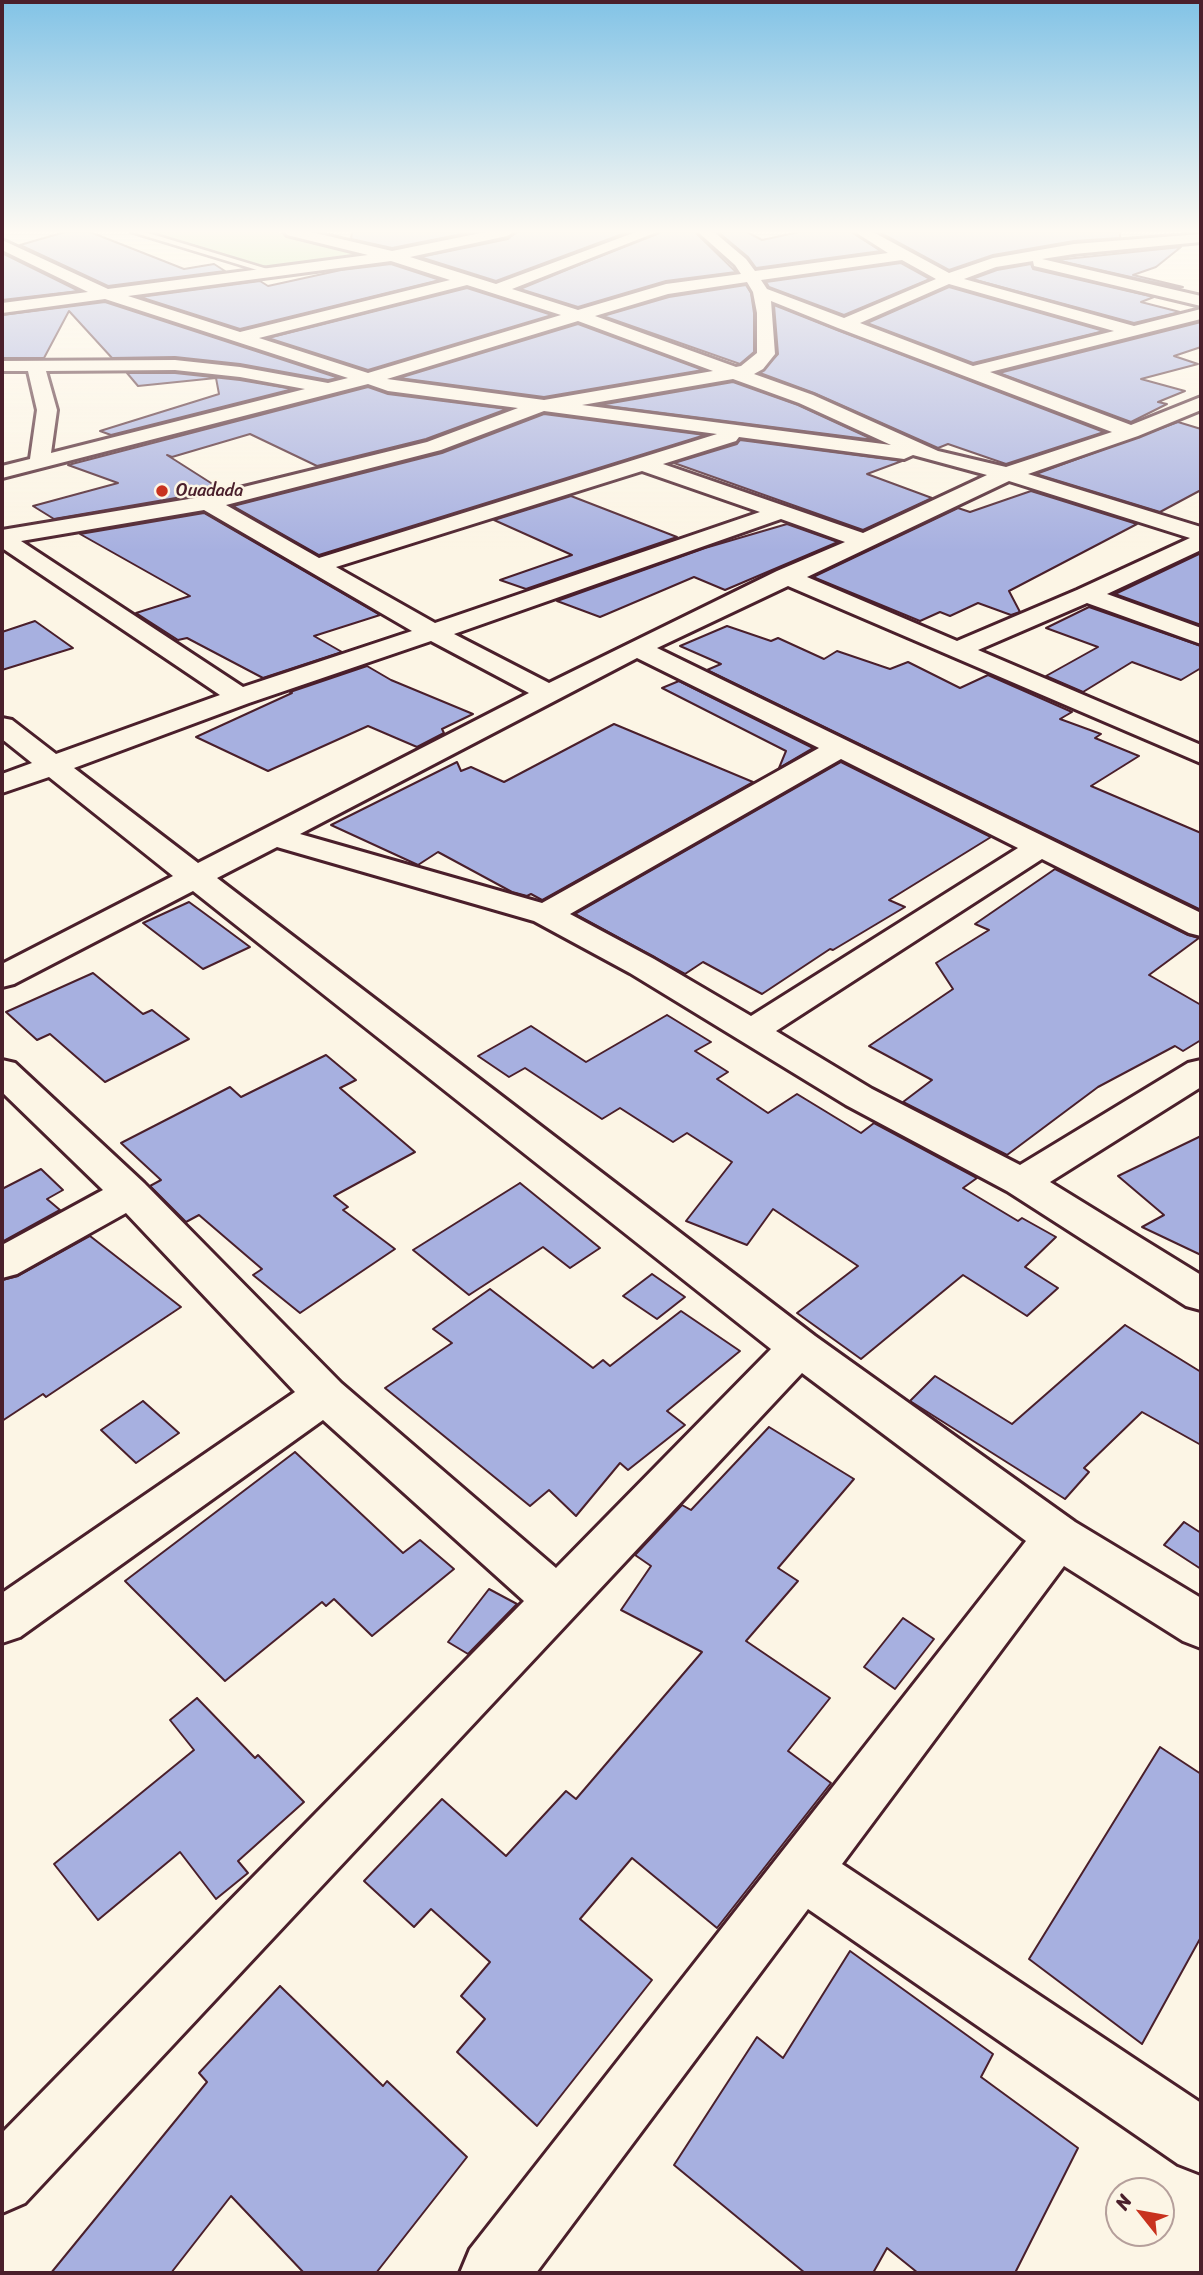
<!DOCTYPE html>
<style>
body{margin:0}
#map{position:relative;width:1203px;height:2275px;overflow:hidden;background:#fcf5e5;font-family:Sriracha,sans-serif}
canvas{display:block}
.frame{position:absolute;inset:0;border:4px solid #4a1f2b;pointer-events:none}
.north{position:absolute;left:1105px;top:2177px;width:70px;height:70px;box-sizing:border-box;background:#fcf5e5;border:2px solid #b59f9b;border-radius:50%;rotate:301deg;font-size:19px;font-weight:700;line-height:28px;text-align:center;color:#4a1f2b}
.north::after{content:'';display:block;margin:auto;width:24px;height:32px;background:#c8321e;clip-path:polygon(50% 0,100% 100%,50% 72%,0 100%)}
</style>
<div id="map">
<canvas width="1203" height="2275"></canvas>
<div class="frame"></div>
<div class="north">N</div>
</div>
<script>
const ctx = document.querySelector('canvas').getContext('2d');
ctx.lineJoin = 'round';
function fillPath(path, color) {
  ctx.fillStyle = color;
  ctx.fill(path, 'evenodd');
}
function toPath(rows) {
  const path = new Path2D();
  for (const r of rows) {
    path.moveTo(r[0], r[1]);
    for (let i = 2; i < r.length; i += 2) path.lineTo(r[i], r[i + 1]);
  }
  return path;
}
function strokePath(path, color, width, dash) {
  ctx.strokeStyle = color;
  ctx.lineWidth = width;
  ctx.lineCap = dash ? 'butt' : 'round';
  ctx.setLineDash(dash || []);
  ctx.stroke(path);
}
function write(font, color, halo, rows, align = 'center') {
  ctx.font = font + ' Sriracha,sans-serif';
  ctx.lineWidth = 5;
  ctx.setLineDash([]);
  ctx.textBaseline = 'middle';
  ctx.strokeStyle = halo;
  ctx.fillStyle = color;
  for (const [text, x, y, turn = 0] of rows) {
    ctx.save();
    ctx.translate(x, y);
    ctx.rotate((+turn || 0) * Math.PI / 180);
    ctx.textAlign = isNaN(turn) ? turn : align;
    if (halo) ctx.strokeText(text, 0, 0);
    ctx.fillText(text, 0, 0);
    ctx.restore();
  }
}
fillPath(toPath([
 [152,232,277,232,372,255,271,268]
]), '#bae6a3');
const building = toPath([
 [65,232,90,232,184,269,214,264,225,271,108,286,20,245,65,232],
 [352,232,472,232,392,248,351,239,352,232],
 [516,232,628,232,496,281,420,257,508,239,516,232],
 [659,232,695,232,736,272,666,281,578,307,520,289,659,232],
 [718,232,747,232,762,240,799,232,852,232,881,251,756,268,748,257,718,232],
 [879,232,1120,232,1120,238,1074,241,993,255,949,270,879,232],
 [1181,247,1156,267,1133,275,1183,287,1179,288,1056,260,1181,247],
 [2,253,79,291,2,300,2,253],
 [901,263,930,279,844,315,769,287,766,282,901,263],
 [391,264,440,280,240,329,140,297,260,281,268,286,341,270,391,264],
 [1031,264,1033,269,1154,297,1141,302,1180,312,1134,323,972,279,997,270,1031,264],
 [746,285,751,293,754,313,754,352,740,364,603,316,669,297,746,285],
 [949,287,1104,331,973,363,867,323,949,287],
 [467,288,552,315,368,370,268,338,467,288],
 [105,302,339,378,328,380,240,364,175,357,112,358,69,311,44,358,2,358,2,315,105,302],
 [774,305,837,330,1104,432,1006,464,948,444,938,448,814,393,760,373,778,354,774,305],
 [1201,322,1201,347,1174,356,1198,364,1141,379,1185,391,1158,402,1167,404,1131,422,999,373,1201,322],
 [578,324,703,370,544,397,399,378,578,324],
 [127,373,175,373,240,380,293,389,111,435,100,431,219,394,216,378,138,386,127,373],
 [733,382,798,405,874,440,600,405,733,382],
 [368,387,388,394,507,409,426,439,317,466,250,434,172,457,167,455,222,490,54,519,33,506,118,483,68,465,368,387],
 [544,414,705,435,319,555,233,506,442,453,544,414],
 [1178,422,1201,429,1201,490,1160,512,1036,474,1178,422],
 [740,440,902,461,867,474,932,498,863,530,674,463,737,444,740,440],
 [1031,491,1137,524,1009,591,1020,612,1011,615,978,603,950,616,940,612,920,621,813,577,958,508,970,512,1031,491],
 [571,496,677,537,526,589,500,580,572,555,494,520,571,496],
 [204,513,380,615,314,636,342,652,263,678,187,638,178,640,136,613,190,596,80,534,204,513],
 [787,524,838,542,725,590,694,577,600,617,557,601,705,548,787,524],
 [1201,553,1201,625,1115,594,1201,553],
 [1089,607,1201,646,1201,668,1181,680,1132,662,1083,692,1046,676,1098,647,1046,628,1089,607],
 [35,621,73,648,2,670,2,632,35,621],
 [727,626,771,641,778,638,824,659,837,651,890,669,908,662,960,688,988,675,1072,712,1060,719,1101,734,1095,738,1139,756,1091,786,1201,833,1201,910,707,670,721,664,680,646,727,626],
 [367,666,391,680,473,714,442,729,444,733,417,747,368,726,268,771,196,737,292,693,290,692,367,666],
 [679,681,813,748,779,768,786,751,662,688,679,681],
 [614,724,753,782,542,900,531,894,527,896,512,892,438,852,418,865,331,825,457,762,461,771,471,767,504,782,614,724],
 [841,762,991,837,889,900,905,907,833,950,830,949,762,994,703,962,685,974,575,914,841,762],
 [1055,869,1188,935,1199,938,1149,975,1201,1005,1201,1040,1183,1051,1175,1046,1098,1087,1007,1155,903,1102,932,1080,869,1046,953,989,936,963,989,930,975,924,1055,869],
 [189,902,219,924,250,947,203,969,143,923,189,902],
 [93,973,143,1014,152,1010,189,1039,105,1082,50,1034,37,1040,6,1012,93,973],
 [667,1015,711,1042,695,1051,728,1072,717,1079,768,1113,797,1094,861,1133,874,1123,977,1178,963,1188,1018,1221,1022,1218,1056,1237,1025,1267,1058,1288,1027,1316,963,1275,861,1359,797,1313,858,1266,773,1209,747,1245,686,1221,732,1162,687,1133,673,1142,620,1108,602,1119,525,1068,509,1077,478,1056,531,1026,586,1062,667,1015],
 [326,1055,356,1080,340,1088,415,1152,334,1196,348,1207,343,1210,395,1249,300,1313,253,1275,262,1269,199,1215,186,1222,150,1186,161,1180,121,1143,230,1087,241,1097,326,1055],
 [1201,1136,1201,1255,1142,1227,1164,1215,1118,1176,1201,1136],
 [41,1169,63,1190,47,1199,60,1210,2,1242,2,1189,41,1169],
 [520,1183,600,1248,570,1268,543,1247,469,1295,413,1250,520,1183],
 [90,1236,181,1307,46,1397,43,1394,2,1421,2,1280,18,1276,90,1236],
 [652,1274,685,1297,657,1319,623,1296,652,1274],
 [490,1289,593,1368,603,1360,610,1366,681,1311,740,1351,667,1411,685,1425,628,1470,620,1463,576,1516,549,1490,530,1506,385,1388,452,1343,433,1329,490,1289],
 [1125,1325,1201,1372,1201,1445,1142,1412,1084,1468,1089,1472,1065,1499,910,1401,935,1376,1012,1424,1125,1325],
 [143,1401,179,1433,136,1463,101,1430,143,1401],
 [769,1427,854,1479,778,1568,798,1581,746,1641,830,1698,788,1751,831,1783,717,1928,632,1858,580,1919,652,1980,537,2126,457,2052,485,2019,461,1996,490,1962,431,1909,414,1927,364,1881,442,1799,506,1856,566,1791,576,1799,702,1652,621,1610,651,1566,635,1555,682,1505,691,1510,769,1427],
 [295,1452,403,1553,420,1540,454,1569,372,1636,334,1599,326,1606,322,1602,225,1681,125,1581,295,1452],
 [1184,1522,1201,1533,1201,1569,1164,1545,1184,1522],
 [489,1589,517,1604,468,1654,448,1642,489,1589],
 [903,1618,934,1639,895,1689,864,1667,903,1618],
 [197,1698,255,1758,258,1755,304,1802,238,1861,248,1873,216,1899,180,1852,98,1920,54,1864,194,1750,170,1720,197,1698],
 [1160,1747,1201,1774,1201,1937,1142,2044,1029,1959,1160,1747],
 [850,1951,993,2054,981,2077,1078,2148,1015,2273,918,2273,887,2248,873,2273,805,2273,674,2165,757,2037,783,2058,850,1951],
 [280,1986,383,2086,387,2081,467,2157,376,2273,304,2273,231,2196,171,2273,51,2273,207,2082,199,2073,280,1986]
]);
fillPath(building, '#a7b0e0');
strokePath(building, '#4a1f2b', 2);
const service = toPath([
 [132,232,145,232,274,271,267,273,132,232]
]);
const minor = toPath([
 [285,232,311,232,392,251,486,232,514,232,507,236,410,257,496,284,636,232,657,232,512,289,578,310,666,284,741,274,735,265,698,232,714,232,746,259,755,271,888,253,855,232,873,232,949,273,993,258,1074,244,1201,234,1201,242,1074,254,1042,259,1201,296,1201,306,1034,266,1033,261,996,267,964,279,1134,326,1201,309,1201,319,990,372,1131,425,1201,397,1201,410,1138,436,1028,474,1201,527,1201,550,1107,594,1201,628,1201,644,1087,603,978,650,1201,745,1201,763,788,586,657,648,1201,913,1201,936,1189,933,1042,859,776,1031,872,1089,1020,1165,1188,1063,1201,1060,1201,1087,1050,1182,1201,1275,1201,1310,1186,1306,1007,1191,846,1105,630,973,534,921,277,847,217,878,815,1336,1075,1522,1201,1598,1201,1648,1183,1641,1064,1566,842,1864,1201,2103,1201,2173,1178,2164,808,1909,536,2273,460,2273,470,2249,1026,1541,802,1373,25,2203,2,2213,2,2133,524,1601,323,1420,20,1637,2,1643,2,1593,295,1392,126,1213,17,1274,2,1278,2,1245,103,1190,2,1092,2,1060,15,1063,144,1183,341,1383,556,1568,771,1349,193,891,14,984,2,987,2,964,173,876,49,777,2,793,2,774,32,763,2,739,2,718,12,720,56,754,220,695,2,548,2,530,207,496,427,442,518,408,388,391,368,384,2,478,2,466,30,459,37,410,28,371,2,371,2,361,175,360,240,367,328,383,348,378,105,299,2,313,2,303,88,292,2,250,2,240,108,289,368,255,287,235,285,232],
 [902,260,936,279,844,318,767,289,761,280,902,260],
 [391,261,450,280,240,332,128,296,391,261],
 [747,282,753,292,757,313,757,353,741,366,736,367,595,316,668,294,747,282],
 [949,284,1114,331,973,366,860,323,949,284],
 [467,285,561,315,368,373,259,338,467,285],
 [771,301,838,328,1112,432,1006,467,938,451,813,395,754,374,763,369,775,354,771,301],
 [578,321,713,371,544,400,387,379,578,321],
 [175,370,240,377,305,389,51,453,57,410,46,371,175,370],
 [733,379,799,403,891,445,582,405,733,379],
 [544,411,717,434,319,558,226,505,441,450,544,411],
 [739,437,904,459,913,455,987,475,863,533,663,464,736,441,739,437],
 [642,471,760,512,435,623,336,567,642,471],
 [1009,481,1190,538,1077,590,957,641,807,577,1009,481],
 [204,510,412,631,243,687,21,541,204,510],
 [781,519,845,542,777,571,549,683,454,634,781,519],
 [431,641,529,693,198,863,74,768,249,703,431,641],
 [637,658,819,748,542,903,300,834,637,658],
 [841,759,1018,848,751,1016,654,959,570,914,841,759]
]);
strokePath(service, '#4a1f2b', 5);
strokePath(minor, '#4a1f2b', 6);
fillPath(service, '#fcf5e5');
fillPath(minor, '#fcf5e5');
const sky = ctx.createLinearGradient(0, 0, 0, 551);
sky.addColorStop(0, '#82c3e6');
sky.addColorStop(0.42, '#fefaf3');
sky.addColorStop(1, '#fefaf300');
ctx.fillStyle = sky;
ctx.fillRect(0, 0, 1203, 551);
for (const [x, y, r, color] of [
 [162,491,7,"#c8321e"]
]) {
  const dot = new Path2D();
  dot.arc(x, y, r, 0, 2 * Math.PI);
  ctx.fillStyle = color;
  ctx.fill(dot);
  strokePath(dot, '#fcf5e5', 2.5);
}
write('18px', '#4a1f2b', '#fcf5e5', [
 ["Ouadada",176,491]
], 'left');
</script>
